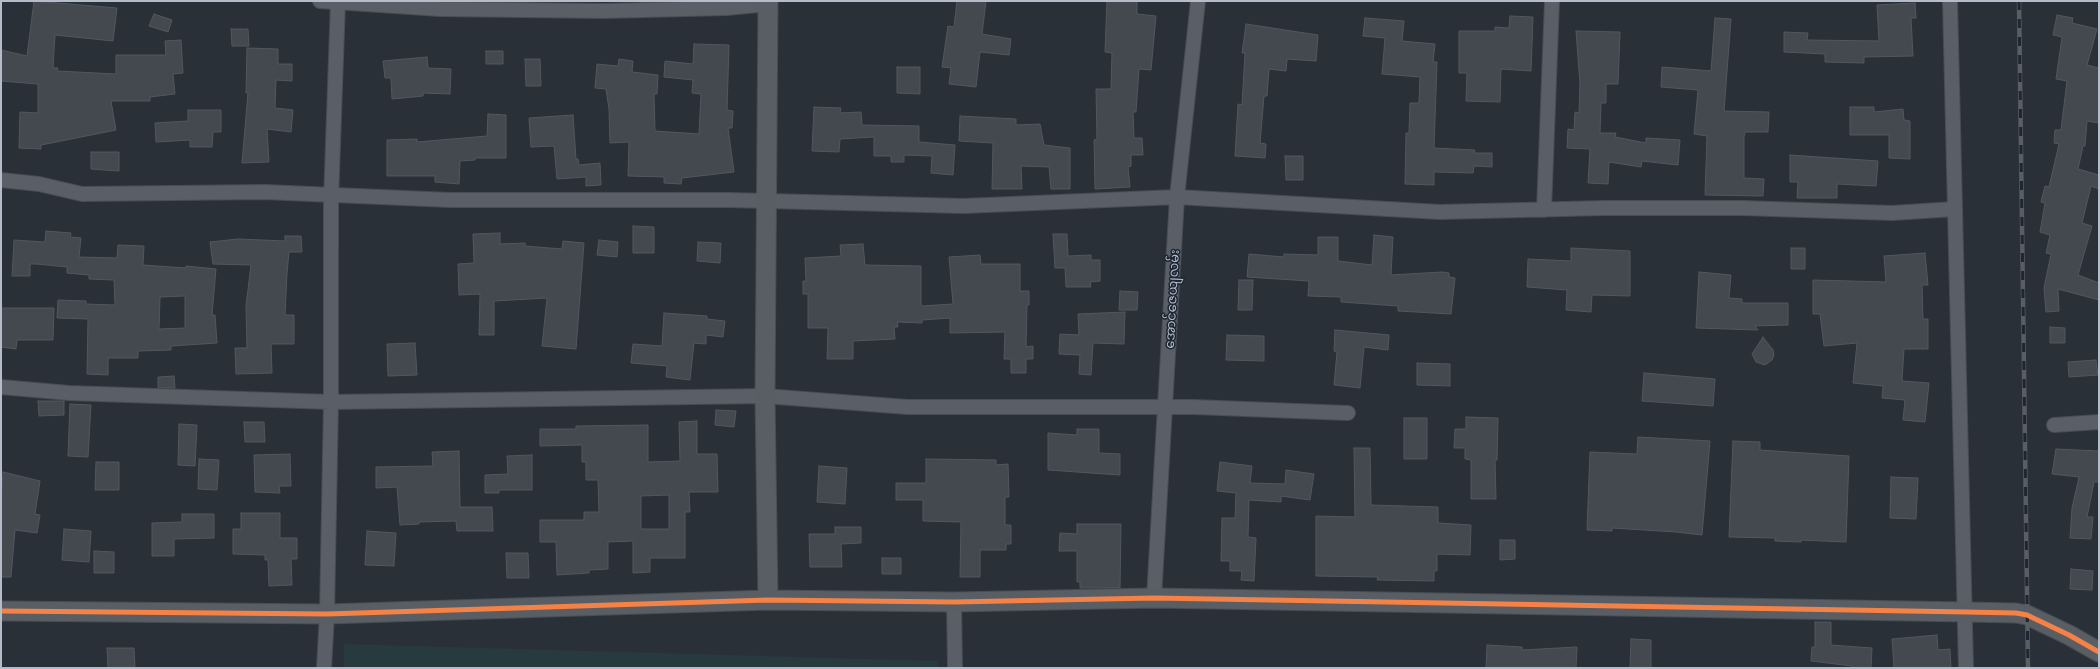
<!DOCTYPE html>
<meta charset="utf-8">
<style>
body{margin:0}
#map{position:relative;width:2100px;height:669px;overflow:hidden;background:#2a3038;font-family:"Exo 2",sans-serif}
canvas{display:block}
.frame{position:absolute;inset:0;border:2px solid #b4bcc9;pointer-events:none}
</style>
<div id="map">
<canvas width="2100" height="669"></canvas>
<div class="frame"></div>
</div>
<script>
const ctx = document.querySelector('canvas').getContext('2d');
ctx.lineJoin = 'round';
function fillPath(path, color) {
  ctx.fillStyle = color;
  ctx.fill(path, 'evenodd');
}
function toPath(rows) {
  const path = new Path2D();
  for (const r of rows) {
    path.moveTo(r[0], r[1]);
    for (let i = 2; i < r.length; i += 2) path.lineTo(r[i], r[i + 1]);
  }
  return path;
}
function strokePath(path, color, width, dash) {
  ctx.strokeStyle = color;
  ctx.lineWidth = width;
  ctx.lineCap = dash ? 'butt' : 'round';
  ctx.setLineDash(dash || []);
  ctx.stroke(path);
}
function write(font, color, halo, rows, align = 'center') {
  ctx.font = font + ' "Exo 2","Noto Sans Myanmar",sans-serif';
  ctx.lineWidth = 3;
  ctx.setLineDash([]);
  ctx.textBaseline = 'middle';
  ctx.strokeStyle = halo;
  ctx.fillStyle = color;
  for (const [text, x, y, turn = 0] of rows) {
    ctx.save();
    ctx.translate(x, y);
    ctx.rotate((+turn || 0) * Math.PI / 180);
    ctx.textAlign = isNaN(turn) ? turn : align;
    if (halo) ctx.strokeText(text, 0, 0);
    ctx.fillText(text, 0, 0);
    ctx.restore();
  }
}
fillPath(toPath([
 [344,644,938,661,938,668,344,668]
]), '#273a3e');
const building = toPath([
 [34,1,117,8,113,41,55,35,53,68,58,68,57,71,116,74,116,55,166,55,165,41,181,40,183,73,173,74,175,94,150,97,150,101,111,101,116,130,41,145,41,149,19,148,20,112,38,113,38,84,1,81,1,50,27,56,34,1],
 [957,1,986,1,982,34,1011,39,1009,55,980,52,976,87,949,84,951,68,942,67,948,26,954,27,957,1],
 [1107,1,1137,1,1137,14,1156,16,1151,70,1139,69,1136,112,1133,112,1134,138,1142,138,1143,155,1131,155,1131,166,1128,167,1130,187,1095,189,1094,140,1097,139,1096,89,1111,89,1112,53,1105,52,1107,1],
 [1915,3,1916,18,1911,18,1913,56,1864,57,1864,63,1825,62,1825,54,1784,52,1784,32,1808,33,1807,40,1879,41,1877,5,1915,3],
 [154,14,172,20,168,32,149,26,154,14],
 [2057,15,2073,18,2072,23,2097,29,2087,65,2099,68,2099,123,2087,121,2085,146,2083,146,2078,169,2099,175,2099,189,2091,186,2082,223,2092,226,2078,275,2099,283,2099,300,2058,289,2059,311,2046,312,2044,288,2051,254,2046,253,2050,235,2040,232,2045,203,2041,202,2045,186,2049,187,2059,144,2054,143,2055,130,2061,130,2067,81,2056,79,2062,37,2053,35,2057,15],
 [1510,16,1533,17,1531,71,1501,69,1500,102,1466,101,1467,73,1459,73,1459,31,1495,31,1495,27,1509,28,1510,16],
 [1365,18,1404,21,1402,41,1435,44,1433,62,1437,62,1434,148,1475,150,1474,153,1492,153,1492,167,1474,166,1473,173,1434,172,1434,185,1405,184,1406,133,1409,133,1410,103,1419,103,1420,77,1382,74,1385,38,1363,36,1365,18],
 [1715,18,1731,19,1724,111,1769,112,1768,132,1745,132,1744,137,1744,178,1764,179,1763,196,1705,195,1707,136,1694,134,1698,90,1661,87,1662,67,1711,71,1715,18],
 [1246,24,1318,35,1316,61,1287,59,1286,71,1269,69,1267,96,1264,96,1260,143,1266,144,1265,158,1235,156,1238,104,1242,105,1245,53,1242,53,1246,24],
 [231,29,248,29,249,46,232,46,231,29],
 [1576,31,1620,32,1618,84,1606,84,1606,103,1601,103,1600,133,1616,133,1615,137,1646,143,1646,138,1680,140,1678,165,1642,161,1641,167,1609,162,1608,184,1588,183,1590,149,1567,148,1568,129,1574,130,1575,112,1579,113,1580,84,1576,31],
 [694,44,729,45,727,110,733,111,732,128,728,128,734,172,682,178,681,184,664,183,664,177,628,176,629,142,610,143,609,109,606,89,595,88,597,64,618,66,619,59,633,61,632,72,658,75,657,94,654,94,655,131,699,134,701,94,692,93,693,80,664,77,665,61,693,64,694,44],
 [247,48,278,49,278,64,292,64,292,81,276,80,275,108,293,110,291,132,267,129,269,162,242,163,248,93,246,93,247,48],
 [486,51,503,51,503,64,486,64,486,51],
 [427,57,428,68,451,69,450,94,423,93,423,96,392,99,391,78,385,78,383,61,427,57],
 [525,59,540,59,541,86,526,86,525,59],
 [897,67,920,67,920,94,897,93,897,67],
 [814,107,841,108,840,113,861,112,862,125,919,126,919,142,955,145,953,175,931,173,932,156,904,155,904,162,891,162,891,156,874,156,874,137,840,139,839,152,812,151,814,107],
 [1850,107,1874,107,1874,112,1903,109,1904,120,1910,121,1910,159,1889,158,1889,135,1850,135,1850,107],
 [188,110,221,110,221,132,213,132,212,147,190,147,190,140,156,142,155,123,188,121,188,110],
 [488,114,506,115,506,158,475,158,475,160,460,161,459,184,435,182,435,176,387,176,387,140,417,139,417,142,487,136,488,114],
 [573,115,576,159,578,159,579,165,600,163,601,185,586,186,586,177,557,179,554,146,531,147,529,118,573,115],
 [960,116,1016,119,1016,125,1040,124,1044,145,1070,148,1070,189,1051,189,1049,167,1021,166,1022,189,992,189,993,143,959,141,960,116],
 [91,152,119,152,119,171,91,169,91,152],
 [1790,155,1878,161,1876,186,1837,184,1837,198,1797,198,1798,182,1790,182,1790,155],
 [1285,156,1303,156,1303,180,1286,180,1285,156],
 [633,226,654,227,654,253,633,253,633,226],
 [46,231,71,233,70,237,81,238,79,257,117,258,118,245,144,246,143,265,186,268,186,266,216,269,212,315,215,315,217,343,171,346,171,350,138,351,138,358,108,358,108,375,87,374,88,319,57,318,58,300,86,301,86,304,115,305,114,280,89,279,89,275,67,273,67,267,37,264,30,264,30,276,12,276,14,240,45,242,46,231],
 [185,296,185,328,159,329,160,297,185,296],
 [500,233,500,244,525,243,525,246,562,249,563,241,584,243,576,349,542,346,547,298,494,301,494,335,479,335,480,294,459,295,458,264,474,263,473,234,500,233],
 [1053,234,1067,234,1068,256,1091,255,1091,260,1100,260,1100,281,1090,282,1091,287,1066,287,1065,268,1055,268,1053,234],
 [1374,235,1393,237,1391,275,1442,272,1449,273,1449,277,1455,278,1451,314,1398,311,1398,306,1341,302,1341,297,1308,296,1309,281,1247,277,1249,254,1284,257,1284,254,1318,255,1318,237,1338,237,1338,261,1372,265,1374,235],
 [285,236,301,236,302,252,289,252,287,273,285,315,294,315,294,344,271,344,272,373,236,374,235,348,247,348,246,306,251,265,213,264,210,242,238,239,285,241,285,236],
 [599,240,618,242,617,257,597,255,599,240],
 [698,242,721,243,720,263,697,261,698,242],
 [863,244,865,265,921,266,921,304,922,306,953,304,949,257,980,255,981,264,1020,264,1020,291,1029,291,1029,305,1027,305,1026,347,1033,346,1033,359,1026,359,1026,373,1011,373,1011,359,1004,359,1005,332,950,333,950,318,922,320,922,323,897,322,898,327,894,327,895,339,853,341,853,359,827,359,828,328,808,328,808,294,803,294,803,281,806,281,805,258,841,256,840,245,863,244],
 [1571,248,1630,251,1630,296,1592,295,1591,312,1566,310,1567,290,1527,287,1528,259,1571,261,1571,248],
 [1791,248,1805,248,1805,269,1791,269,1791,248],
 [1925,253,1928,285,1922,285,1923,319,1928,319,1928,349,1904,349,1902,381,1929,383,1925,422,1903,420,1905,400,1882,398,1883,386,1853,383,1857,343,1824,346,1820,314,1813,314,1813,280,1886,282,1884,256,1925,253],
 [1699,272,1731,275,1729,298,1742,299,1742,303,1788,303,1788,325,1755,326,1758,330,1696,328,1699,272],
 [1239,280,1253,280,1252,310,1238,310,1239,280],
 [1120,291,1138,292,1137,310,1119,310,1120,291],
 [1,308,54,308,53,340,17,340,16,349,1,347,1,308],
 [1125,312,1124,344,1093,343,1091,375,1079,374,1080,355,1059,354,1060,334,1079,335,1078,314,1125,312],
 [664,313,707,316,707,319,725,321,723,337,706,335,706,344,694,343,690,380,666,377,667,366,631,363,633,344,662,346,664,313],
 [2050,327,2065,328,2065,343,2050,343,2050,327],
 [1335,330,1389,335,1388,350,1364,347,1360,388,1334,385,1337,352,1334,351,1335,330],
 [1227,335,1264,336,1264,361,1226,360,1227,335],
 [1763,337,1773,350,1774,355,1772,360,1765,365,1756,362,1752,354,1763,337],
 [415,343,417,375,388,376,387,344,415,343],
 [2096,360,2098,375,2069,377,2068,362,2096,360],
 [1417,363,1450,364,1450,386,1417,385,1417,363],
 [1644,373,1715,379,1713,406,1642,401,1644,373],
 [174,376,175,388,158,388,158,377,174,376],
 [38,401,64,401,64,415,39,416,38,401],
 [70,404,91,405,88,457,68,456,70,404],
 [716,410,736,411,734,427,715,425,716,410],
 [1466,417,1498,418,1497,460,1495,460,1496,499,1471,499,1471,460,1465,459,1465,448,1454,448,1455,429,1466,429,1466,417],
 [1404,418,1427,418,1427,459,1404,459,1404,418],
 [697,421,697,454,717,454,718,492,689,492,690,512,685,512,685,558,650,558,650,572,633,573,633,541,608,542,608,569,589,570,589,573,557,575,556,542,540,542,540,520,584,520,584,512,599,512,598,480,586,480,586,462,582,462,582,445,540,446,540,429,576,429,576,426,648,425,648,462,680,461,679,422,697,421],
 [669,495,669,529,641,529,641,496,669,495],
 [244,422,264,422,265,442,245,442,244,422],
 [179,424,197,425,195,466,178,465,179,424],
 [1077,429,1099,429,1099,453,1120,454,1120,475,1048,470,1048,433,1077,435,1077,429],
 [1638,437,1710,441,1702,535,1676,532,1612,528,1612,531,1587,530,1590,452,1637,454,1638,437],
 [1733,441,1760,442,1760,450,1849,456,1846,542,1801,540,1801,542,1775,541,1775,538,1729,537,1733,441],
 [1354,448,1370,448,1371,505,1438,507,1438,523,1471,525,1470,555,1437,554,1437,571,1434,571,1434,581,1377,580,1378,577,1316,576,1316,516,1355,517,1354,448],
 [2056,449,2099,451,2099,482,2094,482,2087,517,2093,517,2091,539,2070,538,2072,508,2079,477,2052,474,2056,449],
 [459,451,460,507,492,507,493,531,457,531,456,521,419,522,419,524,400,525,397,487,376,488,376,467,433,466,432,452,459,451],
 [290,454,291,486,279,486,280,493,255,492,254,455,290,454],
 [532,455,532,490,499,490,499,493,485,493,485,475,508,474,507,456,532,455],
 [199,459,219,460,217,490,198,489,199,459],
 [926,459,996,460,996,465,1008,464,1009,497,1005,497,1005,525,1011,525,1011,544,1006,544,1006,550,980,550,980,577,960,577,961,522,923,521,923,500,896,500,896,483,926,483,926,459],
 [96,462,119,462,119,490,95,490,96,462],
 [1220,462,1252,466,1250,483,1285,484,1286,470,1314,474,1310,500,1281,496,1281,502,1249,500,1248,537,1256,538,1254,581,1241,580,1242,571,1230,571,1230,561,1221,561,1222,518,1235,518,1236,493,1217,491,1220,462],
 [819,466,847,468,845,504,817,502,819,466],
 [3,472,40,481,35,514,40,515,37,533,15,530,11,577,1,577,1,502,3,472],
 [1891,477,1918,478,1916,519,1890,518,1891,477],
 [241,513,280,513,280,538,297,538,297,559,291,559,292,585,269,586,268,560,265,560,265,555,233,554,233,529,241,529,241,513],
 [182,514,214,514,214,538,174,539,174,556,152,556,152,523,182,522,182,514],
 [1077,524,1121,524,1120,588,1080,588,1080,582,1077,582,1077,551,1059,551,1060,533,1077,534,1077,524],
 [835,527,861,527,861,543,841,544,842,567,810,567,809,534,835,534,835,527],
 [64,529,91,531,89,562,62,560,64,529],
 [367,531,396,533,394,566,365,565,367,531],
 [1500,540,1515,540,1515,559,1500,560,1500,540],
 [94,551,114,552,114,573,94,573,94,551],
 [506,553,528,553,529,578,507,578,506,553],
 [882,558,901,558,901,574,882,574,882,558],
 [2071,569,2093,571,2092,590,2070,589,2071,569],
 [1815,622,1831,622,1831,645,1872,648,1871,668,1852,668,1852,666,1811,661,1812,647,1815,647,1815,622],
 [1937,635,1938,650,1950,649,1951,668,1894,668,1892,639,1937,635],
 [1631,639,1651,640,1651,668,1630,668,1631,639],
 [1487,645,1522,647,1522,650,1577,647,1576,668,1486,668,1487,645],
 [107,648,134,648,135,668,108,668,107,648]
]);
fillPath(building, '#444950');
strokePath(building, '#52575f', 1);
const street = toPath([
 [320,1,440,9,604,11,727,8,768,4],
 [1950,1,1966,668],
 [1,180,39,184,82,194,265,192,450,200,729,200,964,206,1177,197,1440,212,1604,208,1743,208,1892,213,1955,209],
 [1544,210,1552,1],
 [1,387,69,393,331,402,765,396,907,407,1194,407,1348,413],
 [2054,425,2099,422],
 [1154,598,1177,197,1198,1],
 [954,602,955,668],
 [324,668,327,614,331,402,331,201,338,1]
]);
const secondary = toPath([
 [768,1,765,396,768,600],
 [1,611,327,614,768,600,954,602,1154,598,1966,612,2016,613,2027,615,2069,635,2099,652]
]);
strokePath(street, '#484c53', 16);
strokePath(secondary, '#484c53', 21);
strokePath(street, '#5a5e66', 14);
strokePath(secondary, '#595d64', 19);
const rail = toPath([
 [2019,1,2028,668]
]);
strokePath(rail, '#595d64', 4.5);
strokePath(rail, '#1d2633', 3, [9]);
strokePath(toPath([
 [1,611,327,614,768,600,954,602,1154,598,1966,612,2016,613,2027,615,2069,635,2099,652]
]), '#f48246', 5);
write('13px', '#b4bcc9', '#1d2633', [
 ["အောင်ဇေယျလမ်း",1172,299,-87]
]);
</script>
